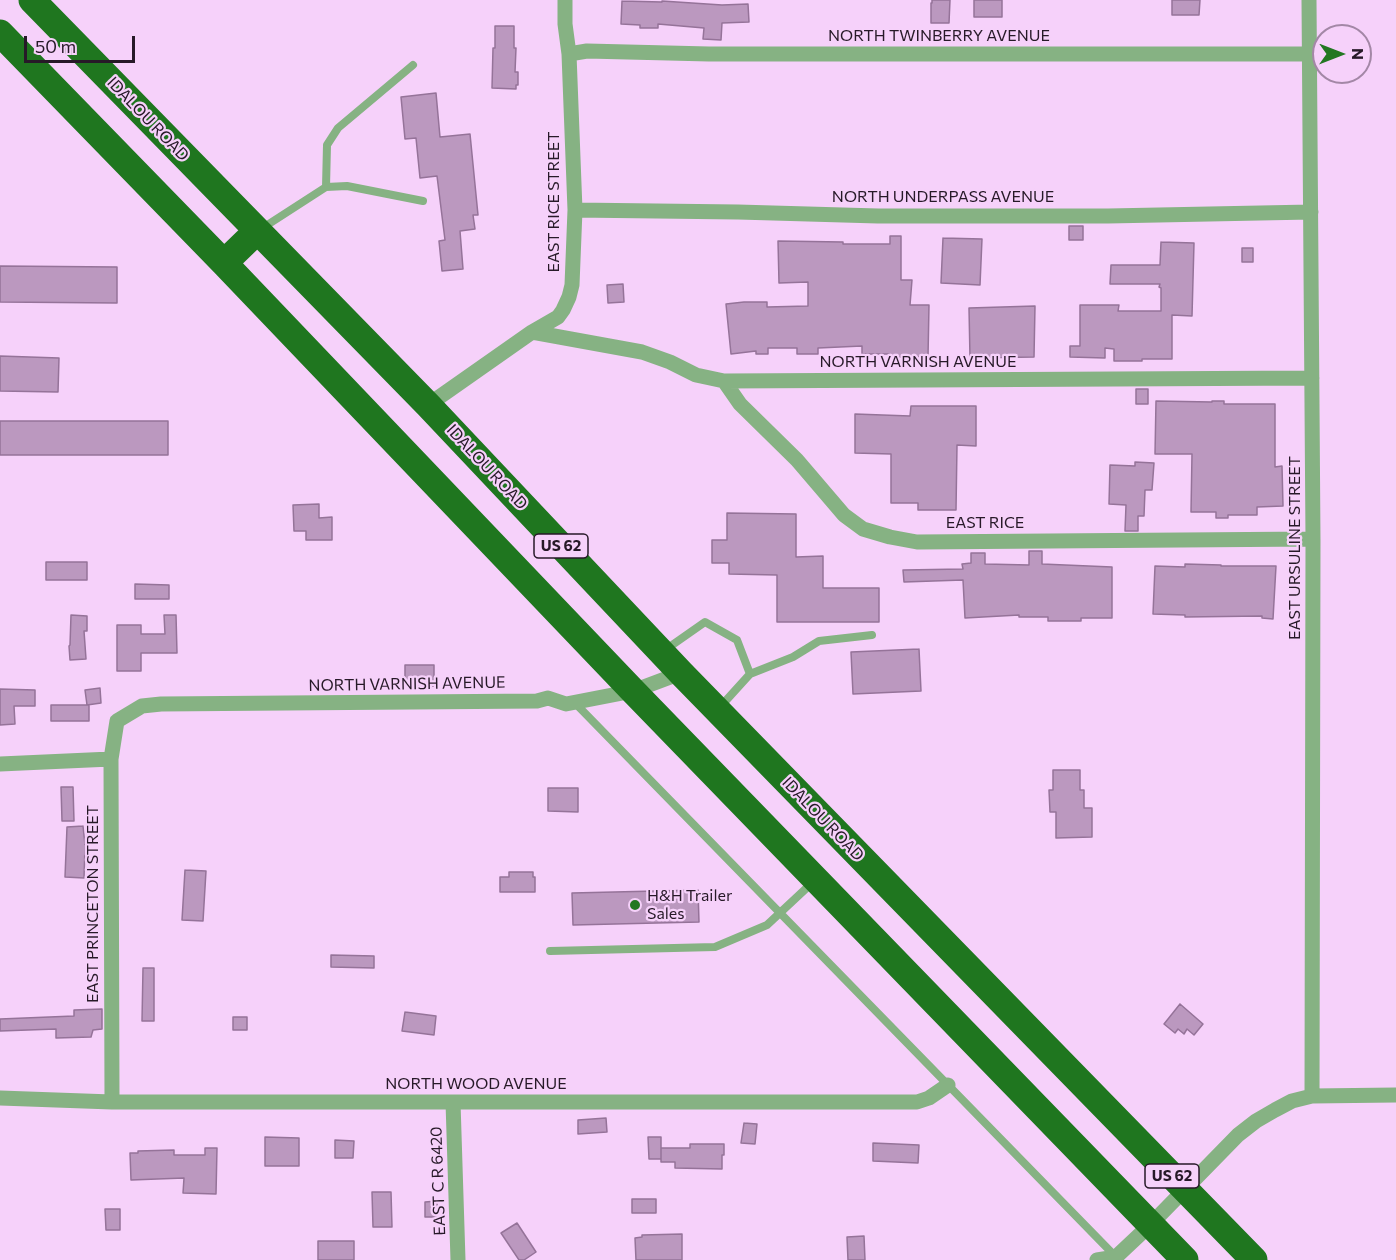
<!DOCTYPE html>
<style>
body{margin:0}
#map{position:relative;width:1396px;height:1260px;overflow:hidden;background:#f6d1fa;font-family:Commissioner,sans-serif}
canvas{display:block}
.north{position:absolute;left:1312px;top:24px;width:60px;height:60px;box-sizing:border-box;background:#f6d1fa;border:2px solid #a387a6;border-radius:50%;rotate:90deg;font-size:16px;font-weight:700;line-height:24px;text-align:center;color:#271928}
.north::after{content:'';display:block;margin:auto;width:21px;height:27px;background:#237722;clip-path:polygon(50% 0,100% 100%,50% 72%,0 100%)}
.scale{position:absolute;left:24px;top:36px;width:111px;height:27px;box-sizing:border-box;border:3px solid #271928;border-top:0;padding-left:8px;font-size:18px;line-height:21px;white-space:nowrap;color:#271928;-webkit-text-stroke:4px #f6d1fa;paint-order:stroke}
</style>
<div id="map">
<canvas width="1396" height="1260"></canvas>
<div class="north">N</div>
<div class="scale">50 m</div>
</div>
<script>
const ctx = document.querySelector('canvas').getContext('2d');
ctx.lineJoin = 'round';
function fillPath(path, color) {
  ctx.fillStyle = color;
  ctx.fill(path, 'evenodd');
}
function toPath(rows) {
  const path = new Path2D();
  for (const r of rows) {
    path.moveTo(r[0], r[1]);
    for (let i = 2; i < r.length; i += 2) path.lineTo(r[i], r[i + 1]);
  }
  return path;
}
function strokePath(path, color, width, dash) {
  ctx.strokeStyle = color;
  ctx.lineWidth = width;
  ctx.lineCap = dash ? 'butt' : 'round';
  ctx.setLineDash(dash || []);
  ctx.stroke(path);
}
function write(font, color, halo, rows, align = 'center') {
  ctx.font = font + ' Commissioner,sans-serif';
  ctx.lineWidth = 4.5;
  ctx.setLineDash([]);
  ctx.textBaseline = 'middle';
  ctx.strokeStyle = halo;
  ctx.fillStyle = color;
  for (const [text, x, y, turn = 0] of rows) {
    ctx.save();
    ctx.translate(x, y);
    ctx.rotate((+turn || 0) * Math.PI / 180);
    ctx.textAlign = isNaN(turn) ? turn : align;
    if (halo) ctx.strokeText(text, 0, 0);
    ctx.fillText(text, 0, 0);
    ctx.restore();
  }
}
const building = toPath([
 [932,0,950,0,949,23,931,23,931,3,932,3,932,0],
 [974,0,1002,0,1002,17,974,17,974,0],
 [1172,0,1200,0,1199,15,1172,15,1172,0],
 [622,1,662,2,662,1,722,5,748,4,749,22,722,23,721,40,703,39,704,28,658,24,658,28,640,28,640,25,621,24,622,1],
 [495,26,514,26,514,48,516,48,515,72,518,72,518,85,516,85,516,89,492,88,493,48,495,48,495,26],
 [436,93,440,137,470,134,478,215,473,215,475,229,460,231,463,269,442,271,439,241,445,240,437,176,420,178,416,138,405,139,401,97,436,93],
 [1069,226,1083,226,1083,240,1069,240,1069,226],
 [890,236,901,236,901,280,912,280,910,305,929,305,928,357,889,357,889,354,862,354,862,346,818,348,818,354,797,354,797,348,768,348,768,354,756,354,756,351,731,354,726,304,744,302,767,302,767,307,808,306,808,282,779,283,778,241,843,242,843,244,890,244,890,236],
 [943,238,982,239,980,285,941,283,943,238],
 [1161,242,1194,243,1192,316,1172,315,1172,359,1142,359,1142,361,1114,361,1114,349,1105,348,1105,358,1070,357,1070,346,1080,346,1080,305,1119,305,1118,311,1161,311,1161,288,1159,287,1160,284,1110,284,1111,265,1160,265,1161,242],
 [1242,248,1253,248,1253,262,1242,262,1242,248],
 [0,266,117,267,117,303,0,302,0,266],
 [623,284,624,302,608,303,607,285,623,284],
 [1035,306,1034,357,970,358,969,308,1035,306],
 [0,356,59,358,58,392,0,391,0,356],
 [1136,389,1148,389,1148,404,1136,404,1136,389],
 [1156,401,1212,402,1212,401,1224,401,1224,404,1275,404,1275,467,1282,466,1283,506,1257,507,1257,515,1228,515,1228,518,1216,518,1216,512,1191,512,1192,454,1155,454,1156,401],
 [911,406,976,406,976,446,957,445,956,510,918,510,918,503,891,503,891,454,855,453,855,414,910,416,911,406],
 [0,421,168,421,168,455,0,455,0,421],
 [1135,462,1154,463,1152,490,1145,490,1144,516,1138,516,1138,531,1125,531,1126,505,1109,504,1110,465,1135,466,1135,462],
 [319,504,319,518,332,517,332,540,306,540,306,531,294,531,293,505,319,504],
 [727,513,796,514,796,557,823,556,823,588,879,588,879,622,777,622,777,575,729,574,729,563,712,563,712,540,727,540,727,513],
 [1029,551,1042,551,1042,564,1112,567,1112,618,1081,618,1081,621,1048,621,1048,617,1019,617,1019,615,965,618,963,580,904,582,903,570,963,569,962,564,971,563,971,553,985,553,985,564,1029,565,1029,551],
 [46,562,87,562,87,580,46,580,46,562],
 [1185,564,1221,565,1221,566,1276,566,1273,619,1262,618,1262,616,1185,617,1185,615,1153,614,1155,566,1185,567,1185,564],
 [135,584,169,585,169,599,135,599,135,584],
 [71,615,87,616,87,631,84,631,86,659,70,660,69,646,70,645,71,615],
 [164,615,176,615,177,653,141,653,141,671,117,671,117,625,141,625,141,634,165,634,164,615],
 [919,649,921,691,853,694,851,652,919,649],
 [405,665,434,665,434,686,405,686,405,665],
 [100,688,101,703,87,705,85,690,100,688],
 [0,689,35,690,35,706,14,706,15,724,0,725,0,689],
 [51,705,89,705,89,721,51,721,51,705],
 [1053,770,1080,770,1080,790,1084,790,1084,808,1092,808,1092,837,1056,838,1056,812,1050,812,1049,790,1053,790,1053,770],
 [61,787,73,787,74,821,62,821,61,787],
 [548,788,578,788,578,812,548,811,548,788],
 [83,826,85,845,84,878,65,877,67,827,83,826],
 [185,870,206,871,203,921,182,920,185,870],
 [509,872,533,872,533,877,535,877,535,892,500,892,500,877,509,877,509,872],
 [698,890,699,922,573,925,572,893,698,890],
 [331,955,374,956,374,968,331,967,331,955],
 [143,968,154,968,154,1021,142,1021,143,968],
 [1180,1004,1203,1024,1194,1035,1187,1029,1184,1034,1178,1029,1175,1033,1164,1024,1180,1004],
 [102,1009,102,1029,93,1030,91,1037,56,1038,56,1029,0,1031,0,1019,74,1016,74,1010,102,1009],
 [405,1012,436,1016,434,1035,402,1031,405,1012],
 [233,1017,247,1017,247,1030,233,1030,233,1017],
 [606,1118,607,1132,578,1134,578,1120,606,1118],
 [744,1123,757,1124,755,1144,741,1143,744,1123],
 [265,1137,299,1138,299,1166,265,1166,265,1137],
 [648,1137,661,1137,661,1159,649,1159,648,1137],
 [335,1140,354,1141,353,1158,335,1158,335,1140],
 [873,1143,919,1145,918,1163,873,1161,873,1143],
 [690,1144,724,1144,724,1155,722,1155,722,1169,675,1168,675,1162,661,1162,661,1148,690,1148,690,1144],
 [205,1148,217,1148,216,1194,183,1193,184,1178,131,1180,130,1153,138,1153,138,1151,174,1150,174,1155,205,1155,205,1148],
 [372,1192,391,1192,392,1227,373,1227,372,1192],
 [632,1199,656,1199,656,1213,632,1213,632,1199],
 [437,1201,437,1217,425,1217,425,1202,437,1201],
 [105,1209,120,1209,120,1230,106,1230,105,1209],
 [517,1223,536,1252,524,1260,519,1260,501,1233,517,1223],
 [682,1234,682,1260,636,1260,635,1238,642,1237,642,1235,682,1234],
 [864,1236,865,1260,848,1260,847,1237,864,1236],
 [318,1241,354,1241,354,1260,318,1260,318,1241]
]);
fillPath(building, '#bb98bf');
strokePath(building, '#957399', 1.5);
strokePath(toPath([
 [326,187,347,186,423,201],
 [261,229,326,187,327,145,338,128,413,65],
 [665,650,705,622,737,640,750,674,721,706],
 [750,674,793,657,819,641,872,635],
 [575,703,1116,1257],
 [550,951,715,947,767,925,813,882]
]), '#86b283', 8);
strokePath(toPath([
 [1309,0,1313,539,1312,1096],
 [569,54,587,51,709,54,1310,54],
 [575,210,738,212,878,216,1108,216,1311,212],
 [532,332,642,352,670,362,696,375,724,381,1312,378],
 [724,381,740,404,797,460,844,515,863,529,890,537,917,542,1313,539],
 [428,405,532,332,558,317,563,310,569,297,572,285,575,210,569,54,565,24,565,0],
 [0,764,111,759],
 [0,1098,112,1102,917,1102,929,1098,948,1085],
 [112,1102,111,759,117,721,142,706,161,704,537,701,548,698,566,704,633,691,681,673],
 [453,1102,458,1260],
 [1097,1260,1116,1257,1151,1224,1238,1135,1256,1121,1275,1110,1292,1101,1312,1096,1396,1095]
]), '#86b283', 15);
strokePath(toPath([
 [32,0,428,405,681,673,1254,1260],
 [0,33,224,263,633,691,1185,1260],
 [224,263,257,231]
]), '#1f761f', 27);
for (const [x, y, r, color] of [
 [635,905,6,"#237722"]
]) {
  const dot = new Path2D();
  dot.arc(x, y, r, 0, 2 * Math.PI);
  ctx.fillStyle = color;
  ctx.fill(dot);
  strokePath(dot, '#f6d1fa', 2);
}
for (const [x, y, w] of [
 [561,546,54],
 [1172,1176,54]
]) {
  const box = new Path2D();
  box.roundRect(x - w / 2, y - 12, w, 24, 4.5);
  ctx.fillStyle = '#f6d1fa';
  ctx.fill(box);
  strokePath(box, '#271928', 1.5);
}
write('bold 15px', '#271928', null, [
 ["US 62",561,546],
 ["US 62",1172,1176]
]);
write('16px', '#271928', '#f6d1fa', [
 ["NORTH TWINBERRY AVENUE",939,36],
 ["IDALOU ROAD",148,119,46],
 ["NORTH UNDERPASS AVENUE",943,197],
 ["EAST RICE STREET",554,202,-90],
 ["NORTH VARNISH AVENUE",918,362],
 ["IDALOU ROAD",487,467,47],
 ["EAST RICE",985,523],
 ["EAST URSULINE STREET",1295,548,-90],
 ["NORTH VARNISH AVENUE",407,684,-1],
 ["IDALOU ROAD",823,819,46],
 ["EAST PRINCETON STREET",93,904,-90],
 ["NORTH WOOD AVENUE",476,1084],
 ["EAST C R 6420",438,1181,-92]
]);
write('16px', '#271928', '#f6d1fa', [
 ["H&H Trailer",647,896],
 ["Sales",647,914]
], 'left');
</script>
